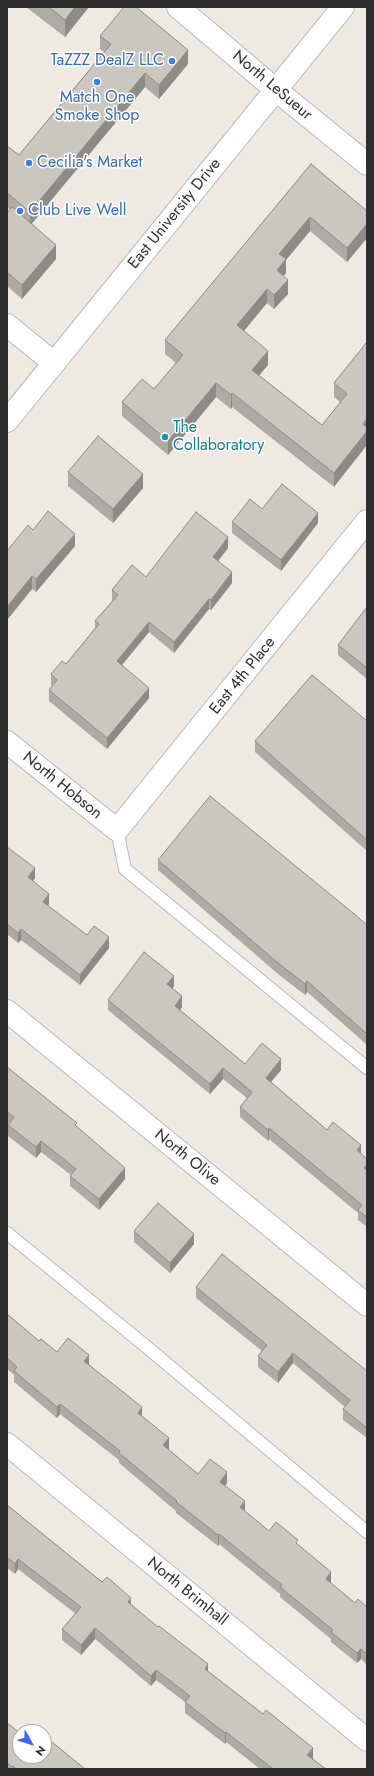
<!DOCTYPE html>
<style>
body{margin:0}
#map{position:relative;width:374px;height:1776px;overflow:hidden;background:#efe9e1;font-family:Jost,sans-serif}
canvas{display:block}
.frame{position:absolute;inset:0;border:8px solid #2e2e2e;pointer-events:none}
.north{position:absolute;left:12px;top:1724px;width:40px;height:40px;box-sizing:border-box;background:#fff;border:1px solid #ababab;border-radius:50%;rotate:129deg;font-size:11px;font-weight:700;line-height:16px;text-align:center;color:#2e2e2e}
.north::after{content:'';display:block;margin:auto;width:14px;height:18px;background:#4264fb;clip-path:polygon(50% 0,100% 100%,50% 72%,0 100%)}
</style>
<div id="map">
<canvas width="374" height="1776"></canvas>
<div class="frame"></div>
<div class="north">N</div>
</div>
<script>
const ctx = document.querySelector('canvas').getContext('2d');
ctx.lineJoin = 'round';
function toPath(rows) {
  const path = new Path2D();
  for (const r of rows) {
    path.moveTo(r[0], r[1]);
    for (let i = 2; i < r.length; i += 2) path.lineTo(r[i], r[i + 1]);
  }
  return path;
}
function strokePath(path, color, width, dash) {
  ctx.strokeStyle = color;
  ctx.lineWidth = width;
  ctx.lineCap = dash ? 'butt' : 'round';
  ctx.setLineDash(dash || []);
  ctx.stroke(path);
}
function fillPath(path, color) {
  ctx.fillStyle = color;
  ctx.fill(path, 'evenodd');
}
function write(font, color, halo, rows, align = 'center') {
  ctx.font = font + ' Jost,sans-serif';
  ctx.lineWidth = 3;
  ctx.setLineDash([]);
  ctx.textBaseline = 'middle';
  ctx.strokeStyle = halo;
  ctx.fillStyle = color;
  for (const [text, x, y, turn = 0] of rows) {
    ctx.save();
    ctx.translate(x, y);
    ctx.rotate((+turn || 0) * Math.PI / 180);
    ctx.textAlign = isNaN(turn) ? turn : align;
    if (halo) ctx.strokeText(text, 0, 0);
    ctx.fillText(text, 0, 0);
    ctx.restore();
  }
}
const lane = toPath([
 [117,830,125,869,367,1068],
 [7,1233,148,1348,367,1532]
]);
const street = toPath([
 [178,7,276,90,367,164],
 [7,325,54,363],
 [7,742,117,830,367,521],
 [7,1011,367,1305],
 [7,1444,367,1740]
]);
const secondary = toPath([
 [7,421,343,7]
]);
strokePath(lane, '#b4b7c1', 14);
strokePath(street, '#b4b7c1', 24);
strokePath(secondary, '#b4b7c1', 24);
strokePath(lane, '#fff', 12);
strokePath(street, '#fff', 22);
strokePath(secondary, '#fff', 22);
fillPath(toPath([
 [26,7,89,7,65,37],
 [100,36,188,64,159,99,145,87,31,224,56,259,22,299,7,286,7,213,10,210,7,207,7,146,19,155,104,52,100,49],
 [311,164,367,211,367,238,347,262,310,231,286,260,286,273,283,276,288,294,274,309,267,303,244,331,268,365,259,375,322,425,340,402,334,397,334,383,367,342,334,487,232,407,231,409,216,397,168,455,122,416,122,402,154,389,176,363,165,354,165,340],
 [68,472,143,488,113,523,68,486],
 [262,509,318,523,281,571,232,533,232,522],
 [33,530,75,546,36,592,32,589,7,620],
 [228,548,218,561,232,583,211,610,209,609,174,653,149,632,122,665,149,698,107,749,49,701,49,690,52,686,51,685,51,674,66,664,95,628,95,621,112,601,112,590],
 [367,607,367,679,338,655,338,645],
 [367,721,367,851,255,752,255,741],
 [7,847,35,878,33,881,49,904,48,906,87,935,109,948,80,985,21,940,18,943,7,934],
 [158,860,367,925,367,1045,307,992,305,995,278,974,158,870],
 [174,986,172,988,182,1007,180,1010,245,1064,281,1070,271,1082,327,1130,361,1154,367,1159,367,1227,358,1220,358,1213,269,1139,268,1141,240,1117,240,1107,247,1098,223,1079,210,1094,108,1010,108,1000],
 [7,1067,77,1127,125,1179,99,1210,70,1186,70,1176,71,1175,41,1152,36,1158,8,1136,8,1125,9,1124,7,1122],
 [134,1231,194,1244,170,1273,134,1242],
 [196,1287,367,1371,367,1438,343,1420,343,1409,345,1407,293,1363,278,1383,258,1367,258,1356,262,1351,196,1298],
 [7,1314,39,1341,57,1352,89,1365,142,1416,169,1449,168,1449,198,1474,227,1483,225,1486,245,1511,269,1531,298,1545,331,1583,355,1603,367,1607,367,1665,361,1659,357,1663,331,1642,331,1639,280,1597,280,1594,219,1544,218,1546,176,1513,176,1511,119,1463,119,1460,60,1414,57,1418,14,1382,14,1375,7,1369],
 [7,1505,131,1605,208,1671,313,1758,313,1759,326,1769,260,1769,226,1742,225,1744,185,1713,185,1702,156,1680,151,1686,95,1639,81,1655,62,1640,62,1629,76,1614,18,1569,15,1574,7,1568],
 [7,1723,20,1756,85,1769,7,1769]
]), '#afaba4');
fillPath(toPath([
 [75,7,89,7,65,37,65,20],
 [188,50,188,64,159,99,159,85],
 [145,73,145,87,30,226,30,212],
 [310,217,310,231,286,260,286,273,277,284,277,270,279,254],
 [367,224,367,238,347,262,347,248],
 [56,245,56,259,22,299,22,285],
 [288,280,288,294,274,309,274,295],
 [267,289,267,303,237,339,237,325],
 [268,351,268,365,252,384,252,370],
 [216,383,216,397,168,455,168,441],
 [232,393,232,407,231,409,231,395],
 [367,419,367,445,334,487,334,473,363,424],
 [143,474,143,488,113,523,113,509],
 [318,513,318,523,281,571,281,560],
 [75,534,75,546,36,592,36,579],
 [228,537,228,548,213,567,213,557],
 [232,572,232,583,211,610,211,600],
 [32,576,32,589,7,620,7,607],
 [209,599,209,609,174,653,174,642],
 [149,622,149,632,117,671,117,661],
 [149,688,149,698,107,749,107,738],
 [35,868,35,878,28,887,28,877],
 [49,894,49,904,43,912,43,902],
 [21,929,21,940,18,943,18,933],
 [109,937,109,948,80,985,80,975],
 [174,976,174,986,167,995,167,984],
 [307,981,307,992,305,995,305,984],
 [182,996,182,1007,175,1017,175,1006],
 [281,1059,281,1070,266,1088,266,1078],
 [223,1068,223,1079,210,1094,210,1084],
 [269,1128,269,1139,268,1141,268,1130],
 [41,1141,41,1152,36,1158,36,1147],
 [361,1145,361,1155,357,1150],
 [367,1164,367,1174,364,1168],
 [125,1168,125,1179,99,1210,99,1199],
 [194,1234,194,1244,170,1273,170,1263],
 [293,1353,293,1363,278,1383,278,1372],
 [89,1355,89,1366,84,1361],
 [60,1404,60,1414,57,1418,57,1407],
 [142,1407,142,1418,138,1413],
 [169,1438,169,1449,163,1456,163,1445],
 [227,1472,227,1483,220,1492,220,1482],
 [245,1501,245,1512,240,1507],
 [219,1534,219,1544,218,1546,218,1535],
 [18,1559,18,1569,15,1574,15,1564],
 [331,1572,331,1583,326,1579],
 [131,1598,131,1608,128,1602],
 [95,1628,95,1639,81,1655,81,1645],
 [361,1649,361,1659,357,1663,357,1653],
 [208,1664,208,1674,205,1669],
 [156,1670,156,1680,151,1686,151,1676],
 [226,1732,226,1742,225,1744,225,1733],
 [313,1748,313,1758,307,1765,307,1755]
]), '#8e8b86');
const building = toPath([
 [49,7,75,7,65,20,49,7],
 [124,7,136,7,188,50,159,85,145,73,30,212,7,193,7,146,19,155,111,44,100,36,124,7],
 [311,164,367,211,367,224,347,248,310,217,279,254,286,259,277,270,288,280,274,295,267,289,237,325,268,351,252,370,322,425,347,394,334,383,367,342,367,419,363,424,367,428,367,431,334,473,232,393,231,395,216,383,168,441,122,402,142,379,154,389,183,355,165,340,311,164],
 [12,207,56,245,22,285,7,272,7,213,12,207],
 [98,436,143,474,113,509,68,472,98,436],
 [282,484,318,513,281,560,232,522,250,499,262,509,282,484],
 [48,511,75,534,36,579,32,576,7,607,7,551,28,525,33,530,48,511],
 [196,512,228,537,213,557,232,572,211,600,209,599,174,642,149,622,117,661,149,688,107,738,49,690,57,680,51,674,62,661,66,664,99,624,95,621,118,595,112,590,132,565,146,577,196,512],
 [367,607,367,668,338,645,367,607],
 [312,675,367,721,367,840,255,741,312,675],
 [210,796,353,913,367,925,367,1034,307,981,305,984,278,963,158,860,210,796],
 [7,847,35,868,28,877,49,894,43,902,87,935,94,926,109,937,80,975,21,929,18,933,7,924,7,847],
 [144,952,174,976,167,984,182,996,175,1006,245,1064,262,1043,281,1059,266,1078,327,1130,333,1122,361,1145,357,1150,367,1159,367,1164,364,1168,367,1171,367,1217,358,1210,362,1205,269,1128,268,1130,240,1107,252,1092,223,1068,210,1084,108,1000,144,952],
 [7,1067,77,1123,75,1125,125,1168,99,1199,70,1176,76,1169,41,1141,36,1147,8,1125,14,1117,7,1112,7,1067],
 [158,1203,194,1234,170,1263,134,1231,158,1203],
 [222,1254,367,1371,367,1428,343,1409,350,1400,293,1353,278,1372,258,1356,267,1345,196,1287,222,1254],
 [7,1314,39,1341,41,1339,57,1352,68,1338,89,1355,84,1361,142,1407,138,1413,169,1438,163,1445,198,1474,210,1459,227,1472,220,1482,245,1501,240,1507,269,1531,276,1522,298,1540,296,1543,331,1572,326,1579,355,1603,358,1599,367,1607,367,1654,361,1649,357,1653,331,1632,333,1630,280,1587,282,1585,219,1534,218,1535,176,1502,177,1501,119,1453,120,1451,60,1404,57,1407,14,1371,17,1367,7,1358,7,1314],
 [7,1505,102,1582,107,1577,131,1598,128,1602,158,1627,159,1626,208,1664,205,1669,263,1714,266,1710,313,1748,307,1755,326,1769,273,1769,226,1732,225,1733,185,1702,190,1696,156,1670,151,1676,95,1628,81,1645,62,1629,81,1607,18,1559,15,1564,7,1557,7,1505],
 [7,1723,20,1733,20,1756,44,1756,44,1752,52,1742,85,1769,16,1769,13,1766,12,1767,7,1763,7,1723]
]);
fillPath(building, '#cbc7bf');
strokePath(building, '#8e8b86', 1);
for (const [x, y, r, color] of [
 [172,61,4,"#3f7fe0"],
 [97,82,4,"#3f7fe0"],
 [29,163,4,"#3f7fe0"],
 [20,211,4,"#3f7fe0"],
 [165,437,4,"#0f9aa8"]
]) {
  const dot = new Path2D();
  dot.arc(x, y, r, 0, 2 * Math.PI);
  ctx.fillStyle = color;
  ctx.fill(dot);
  strokePath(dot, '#fff', 1.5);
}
write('16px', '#366cbe', '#fff', [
 ["TaZZZ DealZ LLC",164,61,"right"],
 ["Match One",97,98,"center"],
 ["Smoke Shop",97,116,"center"],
 ["Cecilia's Market",37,163],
 ["Club Live Well",28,211]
], 'left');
write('16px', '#2e2e2e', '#fff', [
 ["North LeSueur",272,86,40],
 ["East University Drive",175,214,-51],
 ["East 4th Place",243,676,-51],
 ["North Hobson",62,786,39],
 ["North Olive",187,1158,39],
 ["North Brimhall",187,1592,39]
]);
write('16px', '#0d838f', '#fff', [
 ["The",173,428],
 ["Collaboratory",173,446]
], 'left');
</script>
